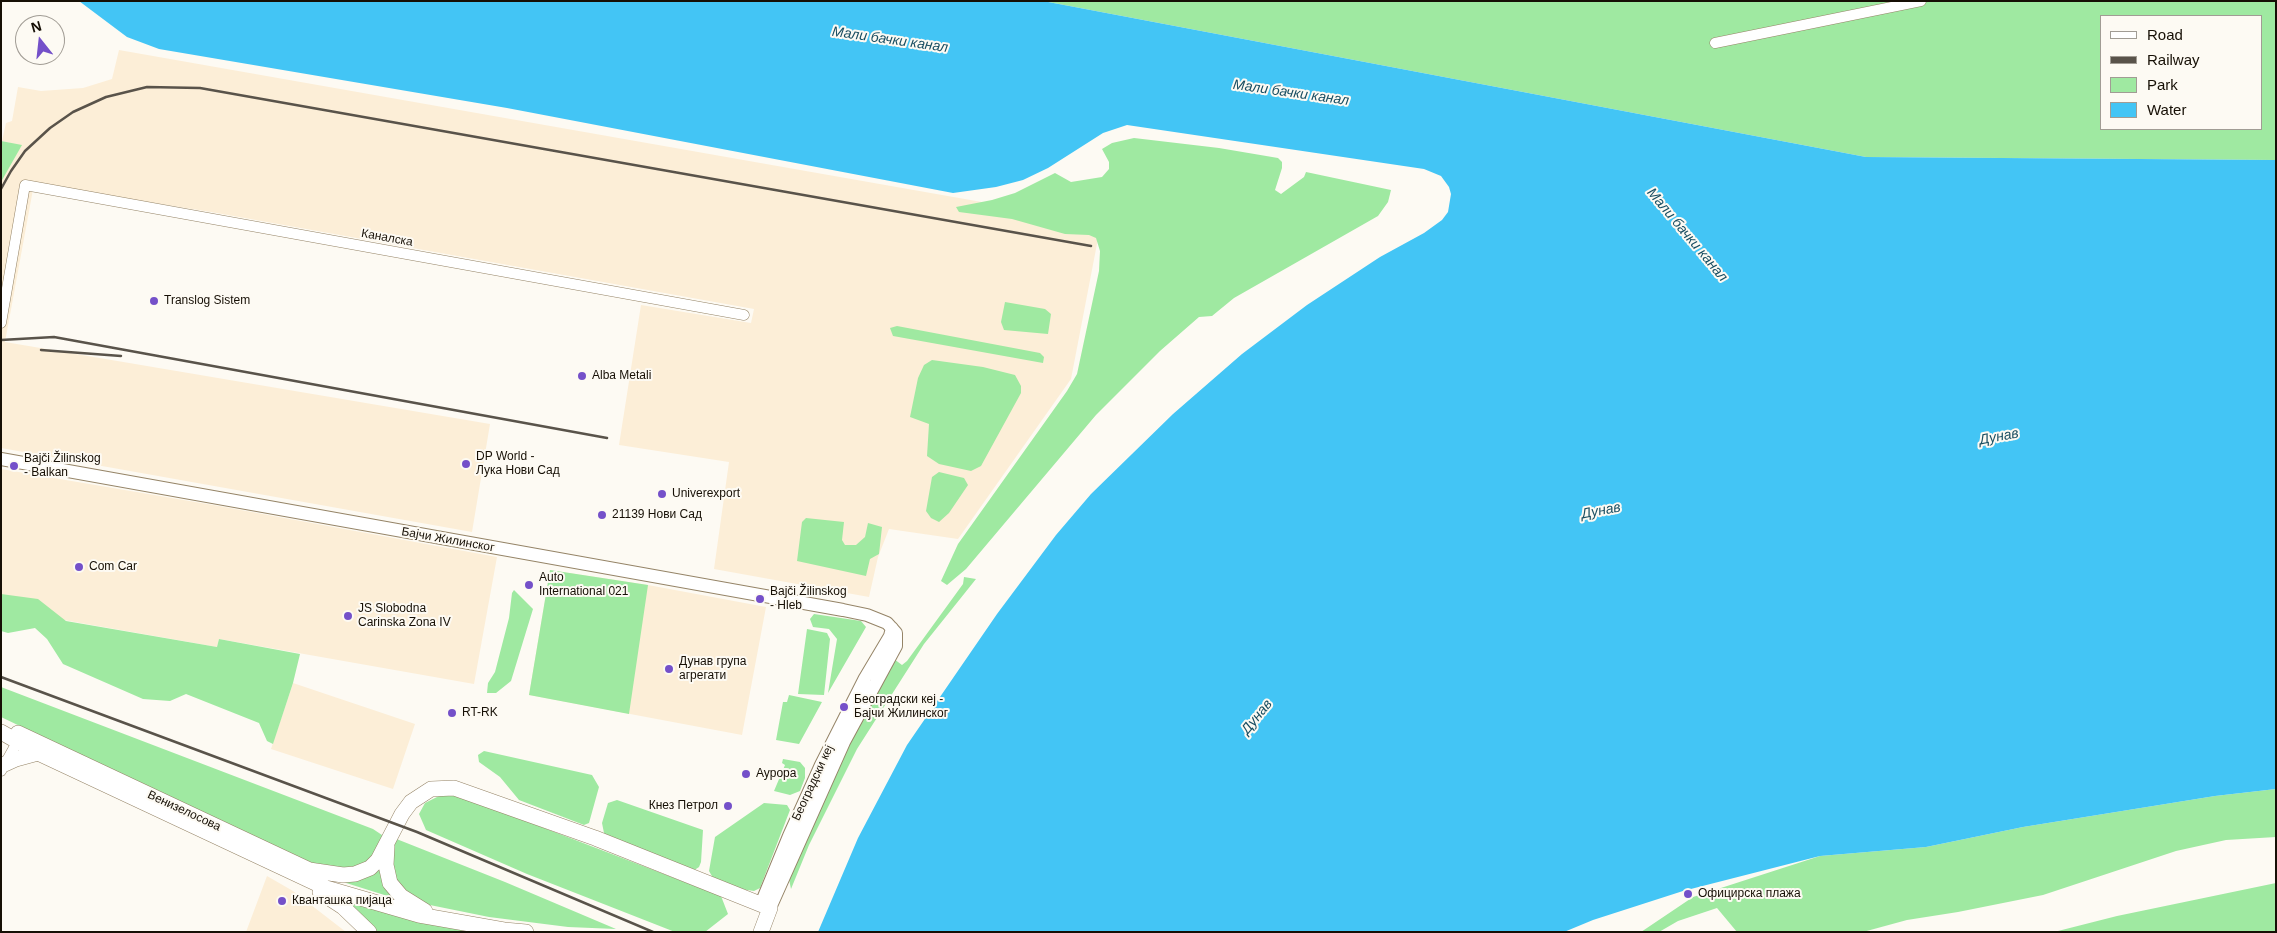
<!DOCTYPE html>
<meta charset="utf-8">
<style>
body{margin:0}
#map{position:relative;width:2277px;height:933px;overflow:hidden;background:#fdfaf3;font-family:Helvetica,sans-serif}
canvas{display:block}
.frame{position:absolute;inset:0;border:2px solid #160f05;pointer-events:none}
.legend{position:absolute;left:2100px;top:15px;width:162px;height:115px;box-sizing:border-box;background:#fdfaf3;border:1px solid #a19c94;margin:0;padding:6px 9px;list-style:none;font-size:15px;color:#160f05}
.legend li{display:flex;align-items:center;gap:10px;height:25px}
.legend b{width:25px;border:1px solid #a19c94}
.north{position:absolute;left:15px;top:15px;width:50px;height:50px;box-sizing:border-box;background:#fdfaf3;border:1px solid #a19c94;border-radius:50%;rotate:344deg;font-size:14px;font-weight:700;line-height:20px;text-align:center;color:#160f05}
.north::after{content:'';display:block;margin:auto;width:18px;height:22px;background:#7450c9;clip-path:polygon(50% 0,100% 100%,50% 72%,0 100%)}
</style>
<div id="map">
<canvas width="2277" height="933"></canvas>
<div class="frame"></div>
<ul class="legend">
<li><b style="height:6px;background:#fff"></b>Road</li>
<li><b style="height:6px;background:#59534a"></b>Railway</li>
<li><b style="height:14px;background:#9fe9a1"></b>Park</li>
<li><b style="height:14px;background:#43c5f5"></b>Water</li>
</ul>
<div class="north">N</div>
</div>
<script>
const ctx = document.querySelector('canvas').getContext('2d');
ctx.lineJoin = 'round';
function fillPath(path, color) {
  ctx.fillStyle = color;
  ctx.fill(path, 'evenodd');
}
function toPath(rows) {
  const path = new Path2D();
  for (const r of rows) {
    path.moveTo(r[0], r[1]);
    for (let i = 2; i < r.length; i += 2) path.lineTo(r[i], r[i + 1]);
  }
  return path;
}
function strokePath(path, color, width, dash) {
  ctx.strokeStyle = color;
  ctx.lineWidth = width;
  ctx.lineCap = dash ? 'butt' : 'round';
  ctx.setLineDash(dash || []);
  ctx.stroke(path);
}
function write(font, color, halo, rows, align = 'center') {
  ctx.font = font + ' Helvetica,sans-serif';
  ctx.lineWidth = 4;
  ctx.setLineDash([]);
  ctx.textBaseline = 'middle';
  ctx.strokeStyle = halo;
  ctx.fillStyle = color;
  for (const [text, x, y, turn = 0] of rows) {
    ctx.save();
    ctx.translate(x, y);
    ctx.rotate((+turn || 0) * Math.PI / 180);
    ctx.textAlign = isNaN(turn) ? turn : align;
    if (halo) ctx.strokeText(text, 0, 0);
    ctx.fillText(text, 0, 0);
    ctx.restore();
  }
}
fillPath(toPath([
 [119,50,1101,223,1071,379,958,539,889,529,878,557,869,597,714,569,729,462,619,445,641,305,751,323,754,309,211,212,34,184,5,342,490,424,472,532,1,448,1,182,21,146,2,141,6,123,12,121,18,87,41,91,83,88,112,79],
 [1,469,219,506,497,557,474,684,219,639,217,647,1,609],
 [550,570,648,585,766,607,742,735,529,695],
 [293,683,415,724,393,789,271,749],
 [267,876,293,891,346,932,246,932]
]), '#fceed7');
fillPath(toPath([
 [1043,1,2276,1,2276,160,1866,157],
 [2101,16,2261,16,2261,129,2101,129],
 [1134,138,1219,148,1278,158,1282,162,1282,168,1275,190,1281,194,1304,177,1306,172,1391,190,1388,202,1378,216,1234,298,1212,316,1199,317,1160,351,1096,415,966,569,947,585,941,581,958,544,1067,391,1077,374,1099,271,1100,251,1096,238,1089,235,1065,234,1012,219,959,212,956,207,992,200,1015,193,1055,173,1071,182,1102,177,1109,169,1109,162,1102,149,1112,143],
 [1,141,22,145,1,182],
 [1005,302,1045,309,1051,314,1048,334,1004,330,1001,322],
 [897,326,1040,353,1044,357,1043,363,893,336,890,328],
 [932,360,983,367,1015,375,1021,386,1021,393,981,466,971,471,939,464,927,456,929,424,910,417,918,378,924,365],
 [939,472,964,478,968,485,949,513,939,522,931,518,926,511,932,477],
 [806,518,844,522,842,540,845,545,856,545,865,537,868,523,882,527,879,554,870,559,866,576,797,561,802,522],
 [550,570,648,585,629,714,529,695],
 [964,577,976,579,924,644,857,749,809,845,791,889,789,879,851,738,894,659,902,665,907,661,963,584],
 [514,590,533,609,511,681,496,693,487,693,488,683,495,672,509,618,512,593],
 [1,594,38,599,66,621,217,647,219,639,300,654,293,683,273,744,267,741,259,723,186,694,170,701,143,699,63,664,47,639,35,628,8,633,1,631],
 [814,614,861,621,866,627,828,693,837,639,829,629,813,627,810,619],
 [807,629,827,633,830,639,824,695,798,694],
 [1,687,373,829,385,837,366,867,346,872,313,866,1,717],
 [789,695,822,702,799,744,776,740,783,702,787,702],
 [484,751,592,775,599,787,589,823,584,825,519,800,500,777,479,762,478,755],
 [783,759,800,762,805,768,805,778,800,791,790,795,774,791,785,765,782,763],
 [2276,789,2276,837,2226,840,2176,851,2043,895,1958,912,1907,920,1863,932,1737,932,1717,908,1678,921,1659,932,1641,932,1693,897,1820,856,1926,847,2023,827,2215,796],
 [453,793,721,896,728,914,705,932,675,932,527,874,426,830,419,814,425,803,439,796],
 [617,800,703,830,701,862,699,867,693,871,610,838,604,833,602,823,608,803],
 [764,803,787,805,790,810,760,888,754,891,740,889,713,878,709,871,715,837],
 [394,838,505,882,616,929,568,927,489,917,420,903,392,879],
 [381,865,397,899,343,882],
 [2276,883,2276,932,2054,932,2117,916],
 [339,900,486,932,374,932]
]), '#9fe9a1');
fillPath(toPath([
 [79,1,1043,1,1866,157,2276,160,2276,789,2215,796,2023,827,1926,847,1820,856,1683,891,1593,920,1564,932,818,932,858,838,907,745,997,614,1056,535,1091,494,1173,414,1242,354,1307,305,1380,257,1424,233,1442,220,1448,212,1451,194,1449,187,1441,176,1424,169,1127,125,1103,133,1048,168,1023,180,996,187,953,193,507,108,159,49,127,37]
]), '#43c5f5');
const minor = toPath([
 [1715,43,1921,1],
 [1,323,25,185,744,315],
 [1,771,20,737]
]);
const tertiary = toPath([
 [1,459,843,610,867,615,887,623,896,633,896,646,844,742,770,908],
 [761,904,789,836,821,765,865,678,890,636,892,628]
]);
const secondary = toPath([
 [1,732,38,753,326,888,419,915,504,930,526,932],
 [18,733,318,874],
 [5,764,16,759,38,753],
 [387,846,386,865,390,883,401,896,425,911],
 [309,870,343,875,355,874,370,868,378,860,402,814,411,802,431,789,454,788,595,838,770,908,761,932],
 [320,892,343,907,369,932]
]);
strokePath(minor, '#958467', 11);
strokePath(tertiary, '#958467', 14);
strokePath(secondary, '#958467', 16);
strokePath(minor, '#fff', 10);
strokePath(tertiary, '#fff', 12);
strokePath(secondary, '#fff', 15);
strokePath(toPath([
 [1,189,11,171,25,151,50,128,73,112,106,97,147,87,200,88,1091,246],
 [1,340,54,337,607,438],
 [41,350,121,356],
 [1,677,417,832,653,932]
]), '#59534a', 2.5);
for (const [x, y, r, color] of [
 [154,301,5,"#7450c9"],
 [582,376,5,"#7450c9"],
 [466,464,5,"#7450c9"],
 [14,466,5,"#7450c9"],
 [662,494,5,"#7450c9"],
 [602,515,5,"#7450c9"],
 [79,567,5,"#7450c9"],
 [529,585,5,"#7450c9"],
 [760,599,5,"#7450c9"],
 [348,616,5,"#7450c9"],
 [669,669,5,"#7450c9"],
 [844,707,5,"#7450c9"],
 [452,713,5,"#7450c9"],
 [746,774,5,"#7450c9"],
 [728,806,5,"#7450c9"],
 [1688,894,5,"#7450c9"],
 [282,901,5,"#7450c9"]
]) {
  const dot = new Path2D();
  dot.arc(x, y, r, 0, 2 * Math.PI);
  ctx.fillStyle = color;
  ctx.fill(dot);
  strokePath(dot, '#fdfaf3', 2);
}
write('12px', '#160f05', '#fdfaf3', [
 ["Каналска",387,238,10],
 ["Бајчи Жилинског",448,540,10],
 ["Београдски кеј",813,783,-65],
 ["Венизелосова",184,811,25]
]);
write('12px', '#160f05', '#fdfaf3', [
 ["Translog Sistem",164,301],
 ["Alba Metali",592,376],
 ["DP World -",476,457],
 ["Лука Нови Сад",476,471],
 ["Bajči Žilinskog",24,459],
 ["- Balkan",24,473],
 ["Univerexport",672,494],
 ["21139 Нови Сад",612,515],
 ["Com Car",89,567],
 ["Auto",539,578],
 ["International 021",539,592],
 ["Bajči Žilinskog",770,592],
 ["- Hleb",770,606],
 ["JS Slobodna",358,609],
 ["Carinska Zona IV",358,623],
 ["Дунав група",679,662],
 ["агрегати",679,676],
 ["Београдски кеј -",854,700],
 ["Бајчи Жилинског",854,714],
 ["RT-RK",462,713],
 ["Аурора",756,774],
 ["Кнез Петрол",718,806,"right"],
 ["Официрска плажа",1698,894],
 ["Кванташка пијаца",292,901]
], 'left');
write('italic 14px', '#194e62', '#fdfaf3', [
 ["Мали бачки канал",890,40,8],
 ["Мали бачки канал",1291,93,8],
 ["Мали бачки канал",1687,235,50],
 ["Дунав",1999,437,-11],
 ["Дунав",1601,511,-11],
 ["Дунав",1257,717,-51]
]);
</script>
